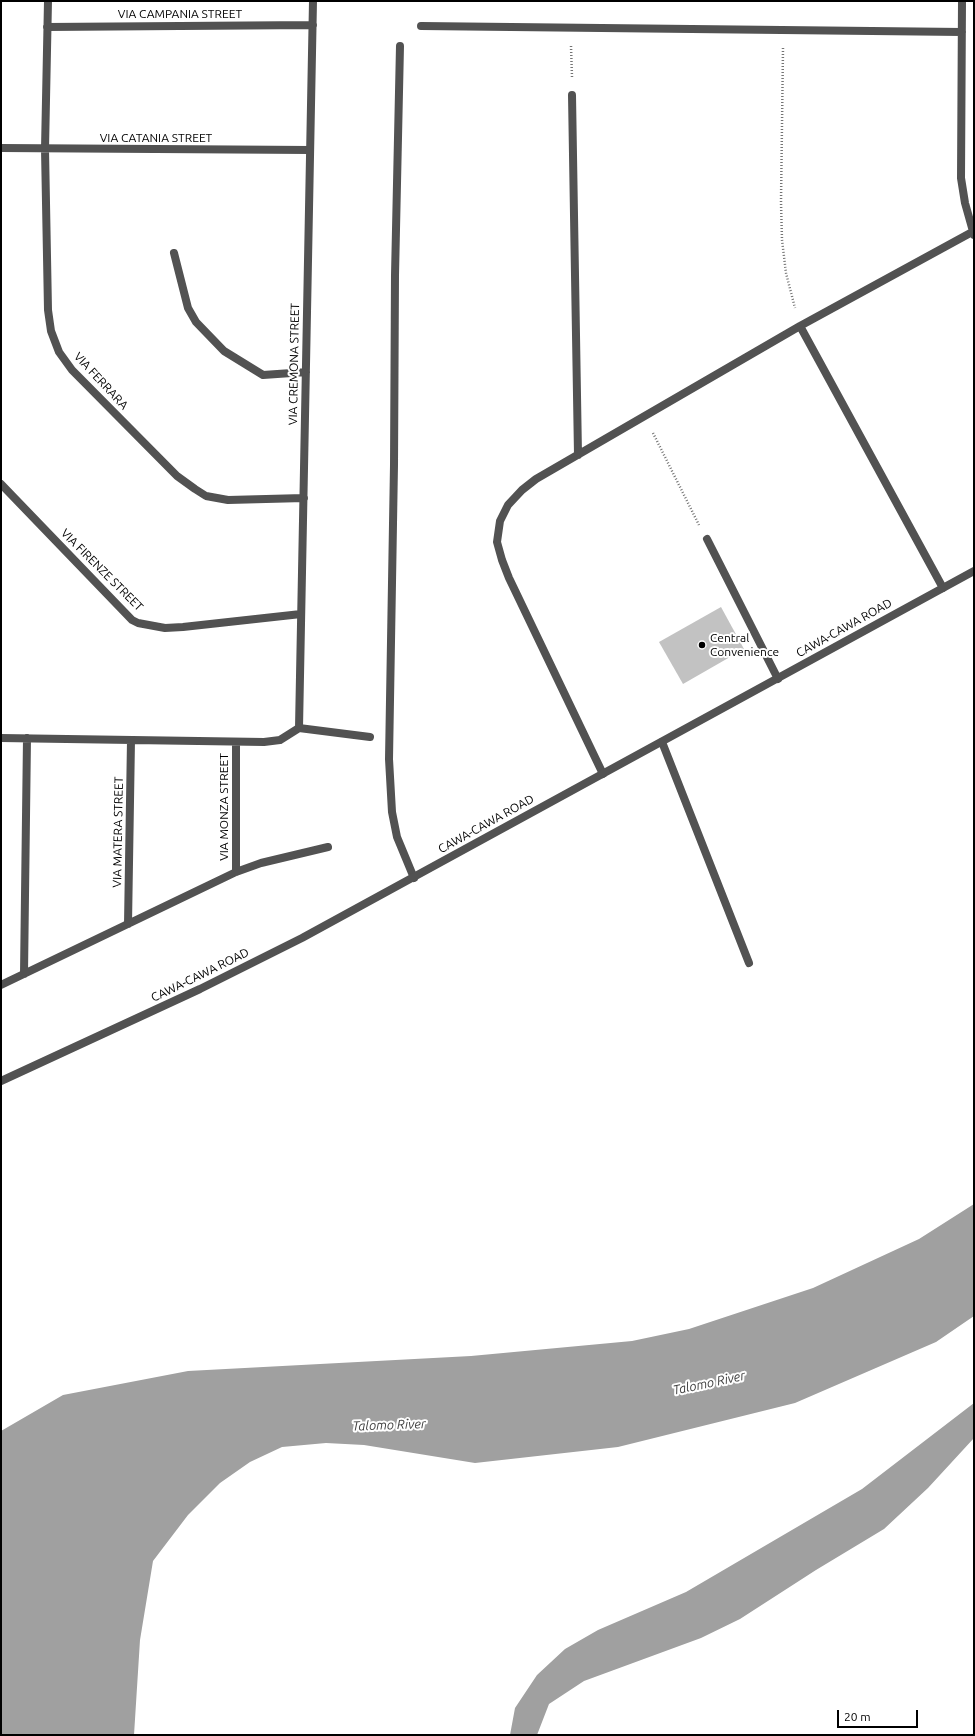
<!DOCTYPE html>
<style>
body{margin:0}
#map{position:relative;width:975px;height:1736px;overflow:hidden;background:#fff;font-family:Ubuntu,sans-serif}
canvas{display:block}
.frame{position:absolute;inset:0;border:2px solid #000;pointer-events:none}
.scale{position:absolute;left:837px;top:1710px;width:81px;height:18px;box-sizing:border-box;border:2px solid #000;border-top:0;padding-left:5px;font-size:12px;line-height:14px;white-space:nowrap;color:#000;-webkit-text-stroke:3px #fff;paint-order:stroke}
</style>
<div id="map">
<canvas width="975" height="1736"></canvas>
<div class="frame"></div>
<div class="scale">20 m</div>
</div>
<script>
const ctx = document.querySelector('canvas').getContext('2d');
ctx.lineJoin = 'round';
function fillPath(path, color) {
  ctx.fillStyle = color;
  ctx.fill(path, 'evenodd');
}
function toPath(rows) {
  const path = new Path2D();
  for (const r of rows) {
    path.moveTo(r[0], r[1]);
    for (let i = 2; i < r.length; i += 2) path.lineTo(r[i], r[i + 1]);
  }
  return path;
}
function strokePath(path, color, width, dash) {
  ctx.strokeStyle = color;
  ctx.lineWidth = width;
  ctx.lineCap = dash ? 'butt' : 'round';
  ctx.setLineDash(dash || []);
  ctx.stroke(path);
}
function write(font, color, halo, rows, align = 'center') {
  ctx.font = font + ' Ubuntu,sans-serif';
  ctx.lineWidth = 4;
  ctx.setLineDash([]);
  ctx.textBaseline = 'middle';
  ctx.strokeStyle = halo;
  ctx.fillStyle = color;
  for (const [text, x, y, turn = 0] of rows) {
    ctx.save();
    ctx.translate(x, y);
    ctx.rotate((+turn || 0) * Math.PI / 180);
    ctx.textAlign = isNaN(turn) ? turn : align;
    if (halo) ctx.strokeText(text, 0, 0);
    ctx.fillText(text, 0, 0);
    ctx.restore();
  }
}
fillPath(toPath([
 [974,1204,974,1316,936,1342,795,1403,618,1447,475,1463,364,1445,326,1443,282,1447,250,1462,220,1483,188,1515,153,1561,140,1640,134,1735,1,1735,1,1431,63,1395,188,1371,471,1356,632,1341,689,1329,813,1288,919,1239],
 [974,1403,974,1438,928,1488,884,1529,816,1570,740,1619,701,1638,584,1681,549,1704,537,1735,510,1735,515,1708,537,1675,565,1649,598,1630,686,1592,862,1489]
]), '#a0a0a0');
fillPath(toPath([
 [721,607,744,649,683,684,659,642]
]), '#c2c2c2');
strokePath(toPath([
 [571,46,572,77],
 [783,48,781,202,782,240,786,273,795,308],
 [653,433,699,525]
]), '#747474', 2.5, [1, 2]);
strokePath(toPath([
 [662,742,749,963]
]), '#525252', 8);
strokePath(toPath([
 [48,1,45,149,48,310,51,331,59,352,72,370,177,476,195,489,206,496,228,500,304,498],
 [962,1,961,178,965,203,974,235],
 [421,26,962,32],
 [47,27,313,25],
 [400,46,395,275,394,465,389,759,392,812,397,837,414,878],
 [572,95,578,455],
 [1,148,310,150],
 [174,253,188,308,196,322,224,351,263,375,306,372],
 [800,326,943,588],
 [1,484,132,620,138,623,165,628,183,627,301,614],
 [707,539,778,679],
 [299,728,313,1],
 [1,738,264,742,280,740,299,728,370,737],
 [603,774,509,578,502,560,497,542,500,521,508,505,522,490,536,479,800,326,974,231],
 [236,872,236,742],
 [128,924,131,740],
 [24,974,27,738],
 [1,985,236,872,261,863,328,847]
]), '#525252', 8);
strokePath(toPath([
 [1,1081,200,989,302,938,974,571]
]), '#525252', 8);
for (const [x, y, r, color] of [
 [702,645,4,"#000"]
]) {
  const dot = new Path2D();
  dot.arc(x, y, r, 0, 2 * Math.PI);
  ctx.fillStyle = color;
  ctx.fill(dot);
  strokePath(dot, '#fff', 1.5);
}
write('12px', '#000', '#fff', [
 ["VIA CAMPANIA STREET",180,14],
 ["VIA CATANIA STREET",156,138],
 ["VIA CREMONA STREET",294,364,-89],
 ["VIA FERRARA",101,381,47],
 ["VIA FIRENZE STREET",102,570,45],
 ["CAWA-CAWA ROAD",844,628,-29],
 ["VIA MONZA STREET",224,807,-90],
 ["CAWA-CAWA ROAD",486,824,-29],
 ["VIA MATERA STREET",118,832,-89],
 ["CAWA-CAWA ROAD",200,975,-26]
]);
write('12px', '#000', '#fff', [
 ["Central",710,638],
 ["Convenience",710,652]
], 'left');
write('italic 13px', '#414141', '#fff', [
 ["Talomo River",709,1383,-12],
 ["Talomo River",389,1425,-2]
]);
</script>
